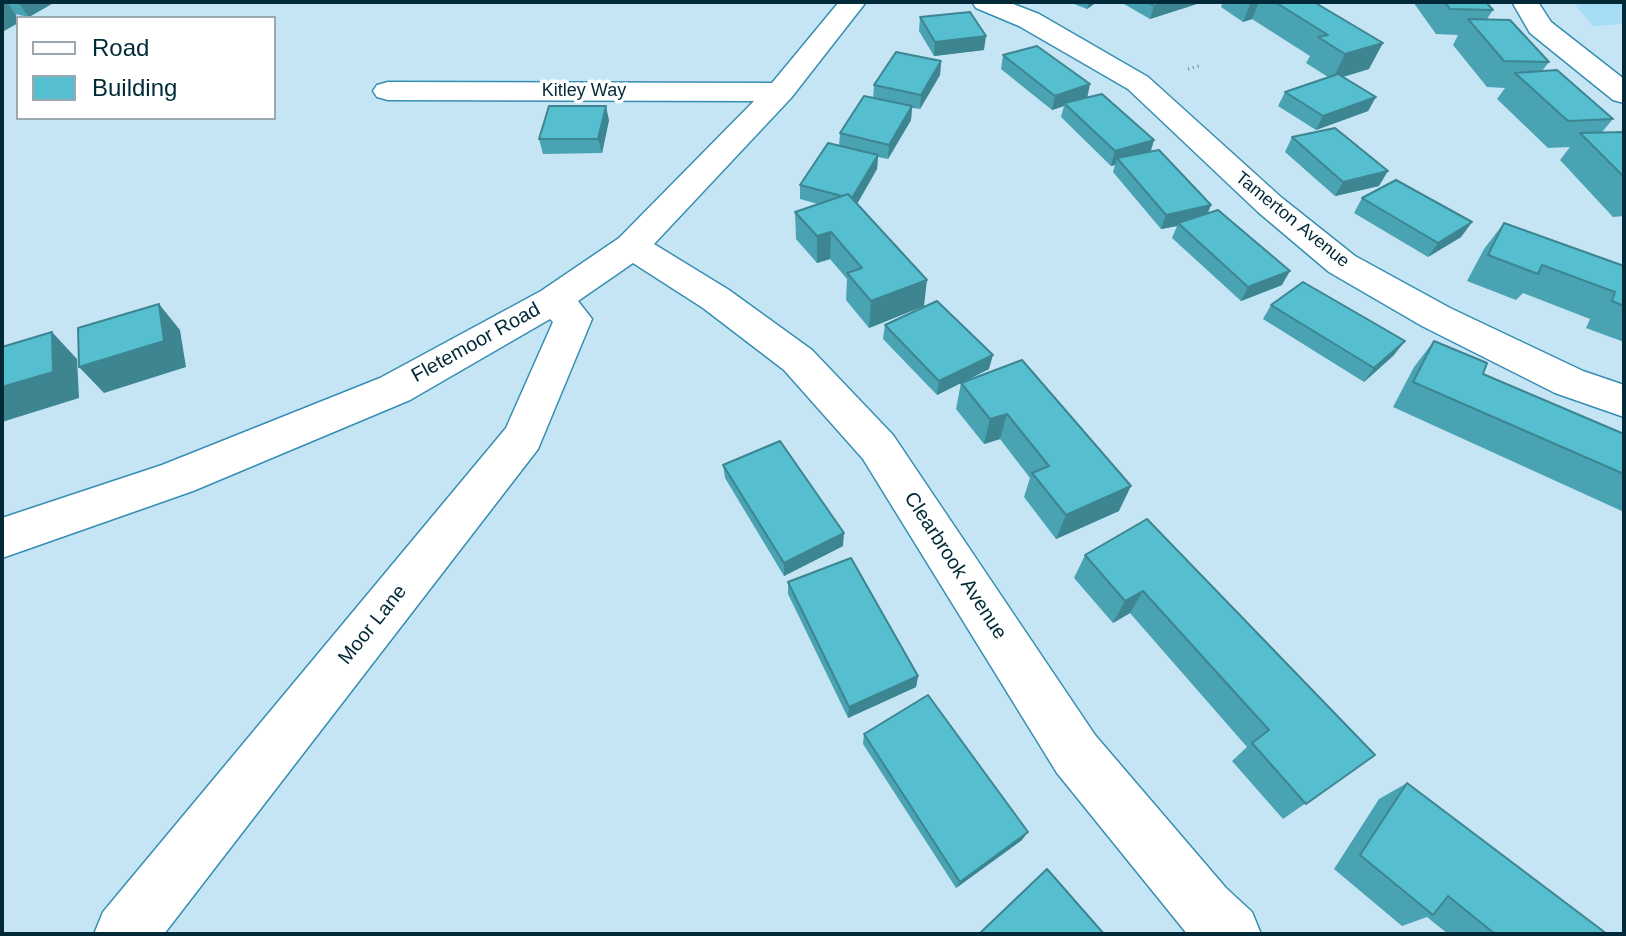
<!DOCTYPE html>
<style>
body{margin:0}
#map{position:relative;width:1626px;height:936px;overflow:hidden;background:#c5e5f5;font-family:Arial,sans-serif}
canvas{display:block}
.frame{position:absolute;inset:0;border:4px solid #022937;pointer-events:none}
.legend{position:absolute;left:16px;top:16px;width:260px;height:104px;box-sizing:border-box;background:#fff;border:2px solid #9aa9af;margin:0;padding:10px 14px;list-style:none;font-size:24px;color:#022937}
.legend li{display:flex;align-items:center;gap:16px;height:40px}
.legend b{width:40px;border:2px solid #9aa9af}
</style>
<div id="map">
<canvas width="1626" height="936"></canvas>
<div class="frame"></div>
<ul class="legend">
<li><b style="height:10px;background:#fff"></b>Road</li>
<li><b style="height:22px;background:#55becf"></b>Building</li>
</ul>
</div>
<script>
const ctx = document.querySelector('canvas').getContext('2d');
ctx.lineJoin = 'round';
function fillPath(path, color) {
  ctx.fillStyle = color;
  ctx.fill(path, 'evenodd');
}
function toPath(rows) {
  const path = new Path2D();
  for (const r of rows) {
    path.moveTo(r[0], r[1]);
    for (let i = 2; i < r.length; i += 2) path.lineTo(r[i], r[i + 1]);
  }
  return path;
}
function strokePath(path, color, width, dash) {
  ctx.strokeStyle = color;
  ctx.lineWidth = width;
  ctx.lineCap = dash ? 'butt' : 'round';
  ctx.setLineDash(dash || []);
  ctx.stroke(path);
}
function write(font, color, halo, rows, align = 'center') {
  ctx.font = font + ' Arial,sans-serif';
  ctx.lineWidth = 7;
  ctx.setLineDash([]);
  ctx.textBaseline = 'middle';
  ctx.strokeStyle = halo;
  ctx.fillStyle = color;
  for (const [text, x, y, turn = 0] of rows) {
    ctx.save();
    ctx.translate(x, y);
    ctx.rotate((+turn || 0) * Math.PI / 180);
    ctx.textAlign = isNaN(turn) ? turn : align;
    if (halo) ctx.strokeText(text, 0, 0);
    ctx.fillText(text, 0, 0);
    ctx.restore();
  }
}
fillPath(toPath([
 [1573,2,1624,2,1624,24,1593,26]
]), '#a7dcf6');
const minor = toPath([
 [839,2,866,2,791,98,654,244,729,290,812,350,893,435,1095,735,1226,888,1252,912,1261,934,1187,934,1184,930,1057,773,863,459,784,370,703,308,633,263,578,301,592,319,538,449,164,934,94,934,103,912,506,428,553,322,550,319,410,400,193,491,2,558,2,518,162,465,380,378,541,291,619,238,754,101,388,100,377,97,373,91,377,85,388,82,772,83,839,2],
 [972,2,1008,2,1039,14,1148,77,1282,198,1355,256,1450,308,1583,371,1624,385,1624,417,1555,393,1422,326,1329,272,1258,212,1128,89,1019,26,976,8,972,2],
 [1512,2,1538,2,1551,22,1624,79,1624,103,1613,100,1530,33,1512,2]
]);
strokePath(minor, '#368eb2', 3);
strokePath(toPath([
 [1188,69,1202,65]
]), '#638796', 3, [1, 4]);
fillPath(minor, '#fff');
fillPath(toPath([
 [2,2,55,2,29,17,15,14,18,18,18,23,2,32],
 [1069,2,1097,2,1087,9],
 [1125,2,1203,2,1150,19,1124,4],
 [1223,2,1314,2,1369,69,1343,77,1376,97,1368,111,1316,130,1278,106,1285,92,1328,77,1306,63,1310,56,1252,19,1243,22,1221,7],
 [1413,2,1486,2,1493,10,1487,19,1549,62,1542,71,1613,119,1602,132,1624,132,1624,216,1613,217,1560,160,1570,147,1548,148,1497,99,1505,88,1487,87,1453,45,1458,35,1436,34],
 [920,17,984,50,934,56,919,31],
 [1003,55,1087,98,1154,140,1151,151,1211,205,1207,214,1282,285,1241,301,1172,238,1177,226,1161,229,1113,172,1115,165,1111,166,1061,117,1064,106,1052,110,1001,69],
 [941,61,940,75,920,109,912,108,911,120,888,159,878,157,877,169,857,203,924,306,869,328,846,300,847,279,830,259,817,263,796,239,795,212,818,204,800,199,800,185,839,146,840,133,873,98,874,85],
 [609,120,602,153,543,154,539,139],
 [1292,137,1379,186,1335,196,1285,152],
 [1362,198,1472,222,1461,237,1428,257,1354,213],
 [1504,223,1624,266,1624,342,1586,328,1590,319,1523,293,1516,300,1467,281,1484,249],
 [1271,305,1394,355,1364,382,1263,319],
 [885,325,989,369,937,395,883,339],
 [1434,341,1483,374,1624,434,1624,512,1393,407,1414,367],
 [1022,360,1119,511,1056,539,1024,497,1030,478,1000,439,984,444,956,409,961,383],
 [723,465,843,546,784,576,725,478],
 [1147,519,1375,755,1283,819,1232,761,1247,747,1130,613,1113,623,1074,578,1085,555],
 [788,582,918,676,916,687,848,718,788,594],
 [864,734,1022,840,956,888,863,744],
 [1407,783,1607,934,1448,934,1427,917,1402,926,1334,869,1379,799]
]), '#49a3b2');
fillPath(toPath([
 [2,2,7,2,18,18,18,23,2,32],
 [18,2,55,2,29,17],
 [1089,2,1097,2,1087,9],
 [1166,2,1203,2,1150,19,1154,6],
 [1251,2,1259,2,1252,19,1243,22],
 [986,36,984,50,934,56,935,42],
 [1383,43,1369,69,1332,80,1345,54],
 [941,61,940,75,920,109,921,95],
 [1090,84,1087,99,1064,103,1064,106,1052,110,1055,96],
 [1376,97,1368,111,1316,130,1323,116],
 [606,106,609,120,602,153,598,139],
 [912,106,911,120,888,159,889,145],
 [1154,140,1149,155,1117,158,1115,165,1111,166,1115,151],
 [878,155,877,169,852,213,852,198],
 [1388,171,1379,186,1335,196,1343,182],
 [1211,205,1205,220,1178,223,1177,226,1161,229,1166,215],
 [1472,222,1461,237,1428,257,1438,243],
 [831,232,830,259,817,263,817,236],
 [1290,271,1282,285,1241,301,1248,287],
 [927,280,924,306,869,328,871,301],
 [159,304,180,330,186,367,104,393,79,367],
 [52,332,77,359,79,398,2,422,2,387],
 [1405,341,1394,355,1364,382,1374,368],
 [993,355,989,369,937,395,939,381],
 [1007,414,1000,439,984,444,990,419],
 [1131,486,1119,511,1056,539,1066,515],
 [844,533,843,546,784,576,784,563],
 [1143,591,1130,613,1113,623,1125,601],
 [918,676,916,687,848,718,849,707],
 [1028,832,1022,840,956,888,960,882]
]), '#3c8591');
const building = toPath([
 [1148,2,1166,2,1154,6,1148,2],
 [1275,2,1314,2,1383,43,1345,54,1318,37,1328,35,1275,2],
 [1445,2,1486,2,1493,10,1450,9,1445,2],
 [970,12,986,36,935,42,920,17,970,12],
 [1468,19,1510,20,1549,62,1504,61,1468,19],
 [1037,46,1090,84,1055,96,1003,55,1037,46],
 [896,52,941,61,921,95,874,85,896,52],
 [1557,70,1613,119,1568,121,1515,73,1557,70],
 [1338,74,1376,97,1323,116,1285,92,1338,74],
 [1102,94,1154,140,1115,151,1064,103,1102,94],
 [864,96,912,106,889,145,840,133,864,96],
 [549,106,606,106,598,139,539,139,549,106],
 [1335,128,1388,171,1343,182,1292,137,1335,128],
 [1624,132,1624,177,1580,133,1624,132],
 [828,143,878,155,852,198,848,194,842,196,800,185,828,143],
 [1159,150,1211,205,1166,215,1117,158,1159,150],
 [1396,180,1472,222,1438,243,1362,198,1396,180],
 [848,194,927,280,871,301,847,273,862,268,831,232,817,236,795,212,848,194],
 [1218,210,1290,271,1248,287,1178,223,1218,210],
 [1504,223,1624,266,1624,306,1612,301,1615,292,1542,265,1538,274,1488,255,1504,223],
 [1303,282,1405,341,1374,368,1271,305,1303,282],
 [937,301,993,355,939,381,885,325,937,301],
 [159,304,164,341,79,367,78,328,159,304],
 [52,332,53,372,2,387,2,347,52,332],
 [1434,341,1487,363,1483,374,1624,434,1624,474,1413,382,1434,341],
 [1022,360,1131,486,1066,515,1032,473,1049,466,1007,414,990,419,961,383,1022,360],
 [780,441,844,533,784,563,723,465,780,441],
 [1147,519,1375,755,1306,804,1252,743,1269,730,1143,591,1125,601,1085,555,1147,519],
 [851,558,918,676,849,707,788,582,851,558],
 [928,695,1028,832,960,882,864,734,928,695],
 [1407,783,1607,934,1495,934,1448,896,1433,915,1360,855,1407,783],
 [1047,869,1104,934,979,934,1047,869]
]);
fillPath(building, '#55becf');
strokePath(building, '#3c8591', 2);
write('18px', '#022937', '#fff', [
 ["Kitley Way",584,91],
 ["Tamerton Avenue",1292,220,39]
]);
write('20px', '#022937', '#fff', [
 ["Fletemoor Road",476,343,-29],
 ["Clearbrook Avenue",955,566,57],
 ["Moor Lane",373,625,-51]
]);
</script>
